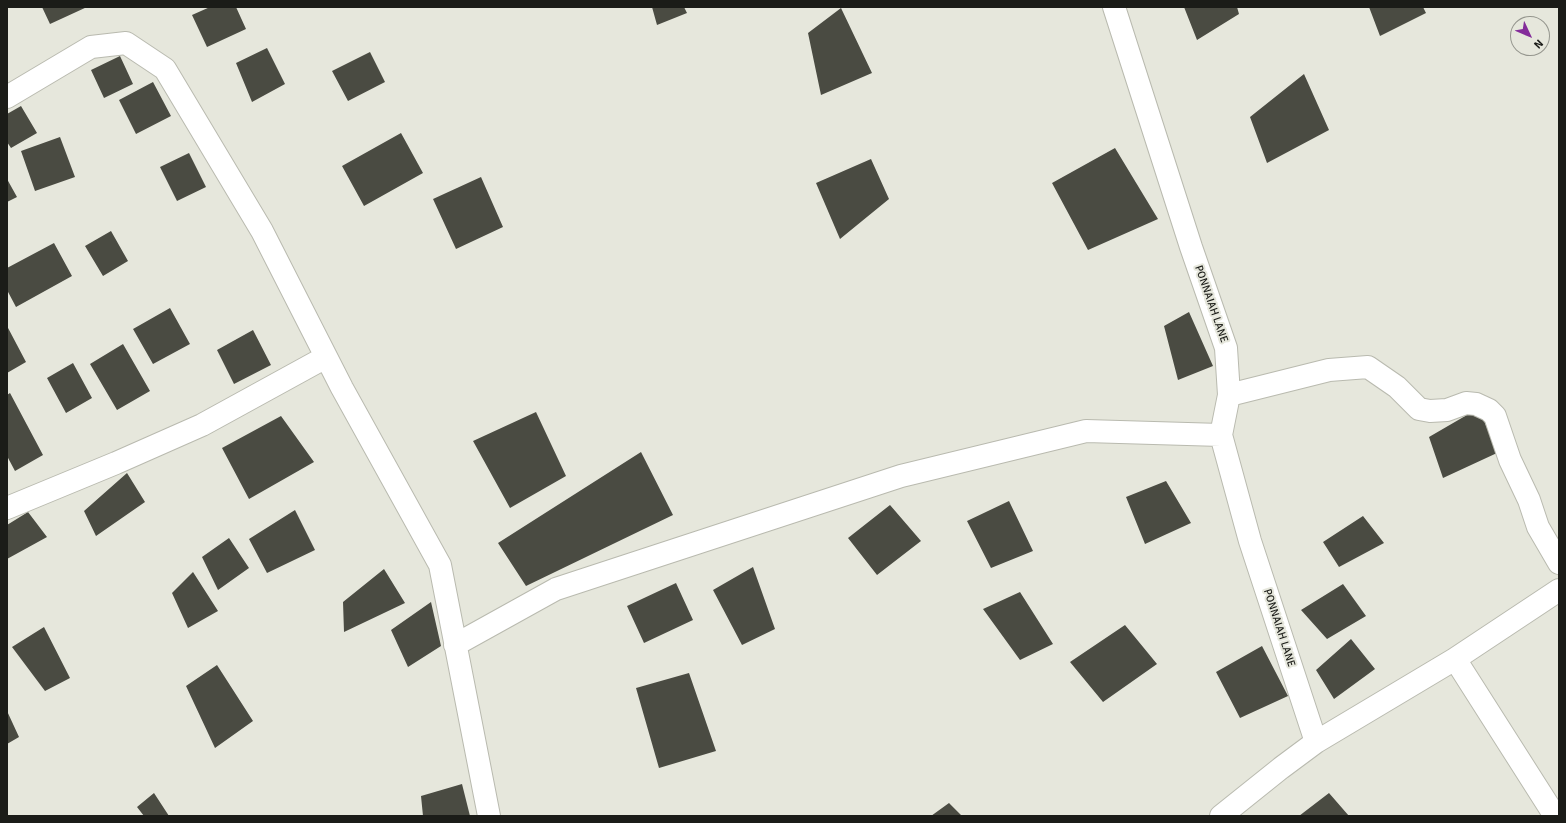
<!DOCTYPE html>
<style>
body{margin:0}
#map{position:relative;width:1566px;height:823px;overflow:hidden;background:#e6e7dc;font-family:Signika,sans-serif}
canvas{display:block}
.frame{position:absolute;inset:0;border:8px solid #1b1c18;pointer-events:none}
.north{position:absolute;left:1510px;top:16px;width:40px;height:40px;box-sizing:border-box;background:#e6e7dc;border:1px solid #95968e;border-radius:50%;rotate:134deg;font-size:11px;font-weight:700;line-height:16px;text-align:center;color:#1b1c18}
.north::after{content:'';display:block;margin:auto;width:14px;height:18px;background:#842c9a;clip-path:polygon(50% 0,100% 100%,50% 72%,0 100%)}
</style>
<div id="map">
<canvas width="1566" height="823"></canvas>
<div class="frame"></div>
<div class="north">N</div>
</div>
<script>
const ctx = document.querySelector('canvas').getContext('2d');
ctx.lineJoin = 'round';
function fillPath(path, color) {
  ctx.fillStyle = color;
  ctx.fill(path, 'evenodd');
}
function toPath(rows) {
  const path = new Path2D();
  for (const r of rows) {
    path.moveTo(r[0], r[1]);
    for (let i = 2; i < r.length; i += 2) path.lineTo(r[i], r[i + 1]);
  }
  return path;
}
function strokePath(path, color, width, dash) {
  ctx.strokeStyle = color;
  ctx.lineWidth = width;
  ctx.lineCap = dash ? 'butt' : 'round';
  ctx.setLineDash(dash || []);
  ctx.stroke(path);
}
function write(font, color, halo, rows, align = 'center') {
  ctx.font = font + ' Signika,sans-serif';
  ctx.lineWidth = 4;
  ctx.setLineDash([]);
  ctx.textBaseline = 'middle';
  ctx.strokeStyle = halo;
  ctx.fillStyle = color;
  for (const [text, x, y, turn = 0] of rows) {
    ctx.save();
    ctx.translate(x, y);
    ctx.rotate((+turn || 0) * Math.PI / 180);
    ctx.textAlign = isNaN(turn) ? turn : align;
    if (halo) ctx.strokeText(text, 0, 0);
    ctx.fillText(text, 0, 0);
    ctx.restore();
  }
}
fillPath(toPath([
 [42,7,87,7,50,24],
 [210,7,236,7,246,29,207,47,192,15],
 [652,7,684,7,687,13,657,25],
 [1184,7,1237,7,1239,14,1197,40],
 [1369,7,1423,7,1426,13,1380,36],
 [841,8,872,73,821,95,808,33],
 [267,48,285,84,252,102,236,63],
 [370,52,385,82,348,101,332,71],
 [120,56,133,84,104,98,91,70],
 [1304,74,1329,130,1267,163,1250,117],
 [153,82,171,116,136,134,119,100],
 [21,106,37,133,11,148,7,142,7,114],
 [401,133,423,173,364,206,342,166],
 [60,137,75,177,35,191,21,151],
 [1115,148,1158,219,1088,250,1052,183],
 [189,153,206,187,177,201,160,167],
 [871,159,889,199,840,239,816,183],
 [481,177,503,227,456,249,433,199],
 [7,179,17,197,7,202],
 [111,231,128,261,103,276,85,246],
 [54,243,72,276,16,307,7,290,7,268],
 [170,308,190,344,153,364,133,329],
 [1189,312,1213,366,1178,380,1164,326],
 [7,326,26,362,7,373],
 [253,330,271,365,234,384,217,350],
 [123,344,150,391,117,410,90,364],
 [73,363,92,398,66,413,47,378],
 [10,393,43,455,15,471,7,456,7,395],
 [1479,408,1497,453,1443,478,1429,437],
 [536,412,566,476,510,508,473,441],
 [281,416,314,462,249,499,222,448],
 [641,452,673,515,526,586,498,543],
 [127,473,145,502,96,536,84,511],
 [1166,481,1191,523,1145,544,1126,497],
 [1009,501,1033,551,991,568,967,521],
 [890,505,921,541,877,575,848,538],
 [295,510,315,550,267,573,249,539],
 [28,512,47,537,7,559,7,525],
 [1363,516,1384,543,1339,567,1323,542],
 [229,538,249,568,218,590,202,557],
 [753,567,775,629,742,645,713,590],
 [384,569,405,603,344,632,343,602],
 [193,572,218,611,188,628,172,593],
 [676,583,693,620,644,643,627,606],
 [1343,584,1366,616,1327,639,1301,610],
 [1020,592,1053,644,1020,660,983,609],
 [431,602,441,646,408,667,391,630],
 [1125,625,1157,664,1103,702,1070,662],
 [44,627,70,678,45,691,12,647],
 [1351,639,1375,669,1334,699,1316,670],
 [1262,646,1288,696,1240,718,1216,672],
 [217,665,253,721,215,748,186,686],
 [689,673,716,751,659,768,636,688],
 [7,711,19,737,7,744],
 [462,784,470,816,423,816,421,796],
 [154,793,169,816,144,816,137,807],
 [1329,793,1349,816,1299,816],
 [949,803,962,816,931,816]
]), '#4a4b42');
const minor = toPath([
 [1114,7,1191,247,1226,348,1229,395,1221,435,1250,541,1316,742],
 [7,97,91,47,126,43,165,69,262,231,342,388,440,565,489,816],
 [1229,395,1329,370,1368,367,1397,387,1419,409,1430,411,1447,410,1466,403,1476,404,1489,410,1495,416,1510,460,1529,500,1538,527,1559,563],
 [7,508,116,463,202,425,326,357],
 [455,645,556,589,901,476,1086,431,1221,435],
 [1455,659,1555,816],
 [1221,816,1281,768,1316,742,1455,659,1559,590]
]);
strokePath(minor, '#b9baaf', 24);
strokePath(minor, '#fff', 22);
write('11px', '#1b1c18', '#e6e7dc', [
 ["PONNAIAH LANE",1211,304,71],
 ["PONNAIAH LANE",1279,628,72]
]);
</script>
